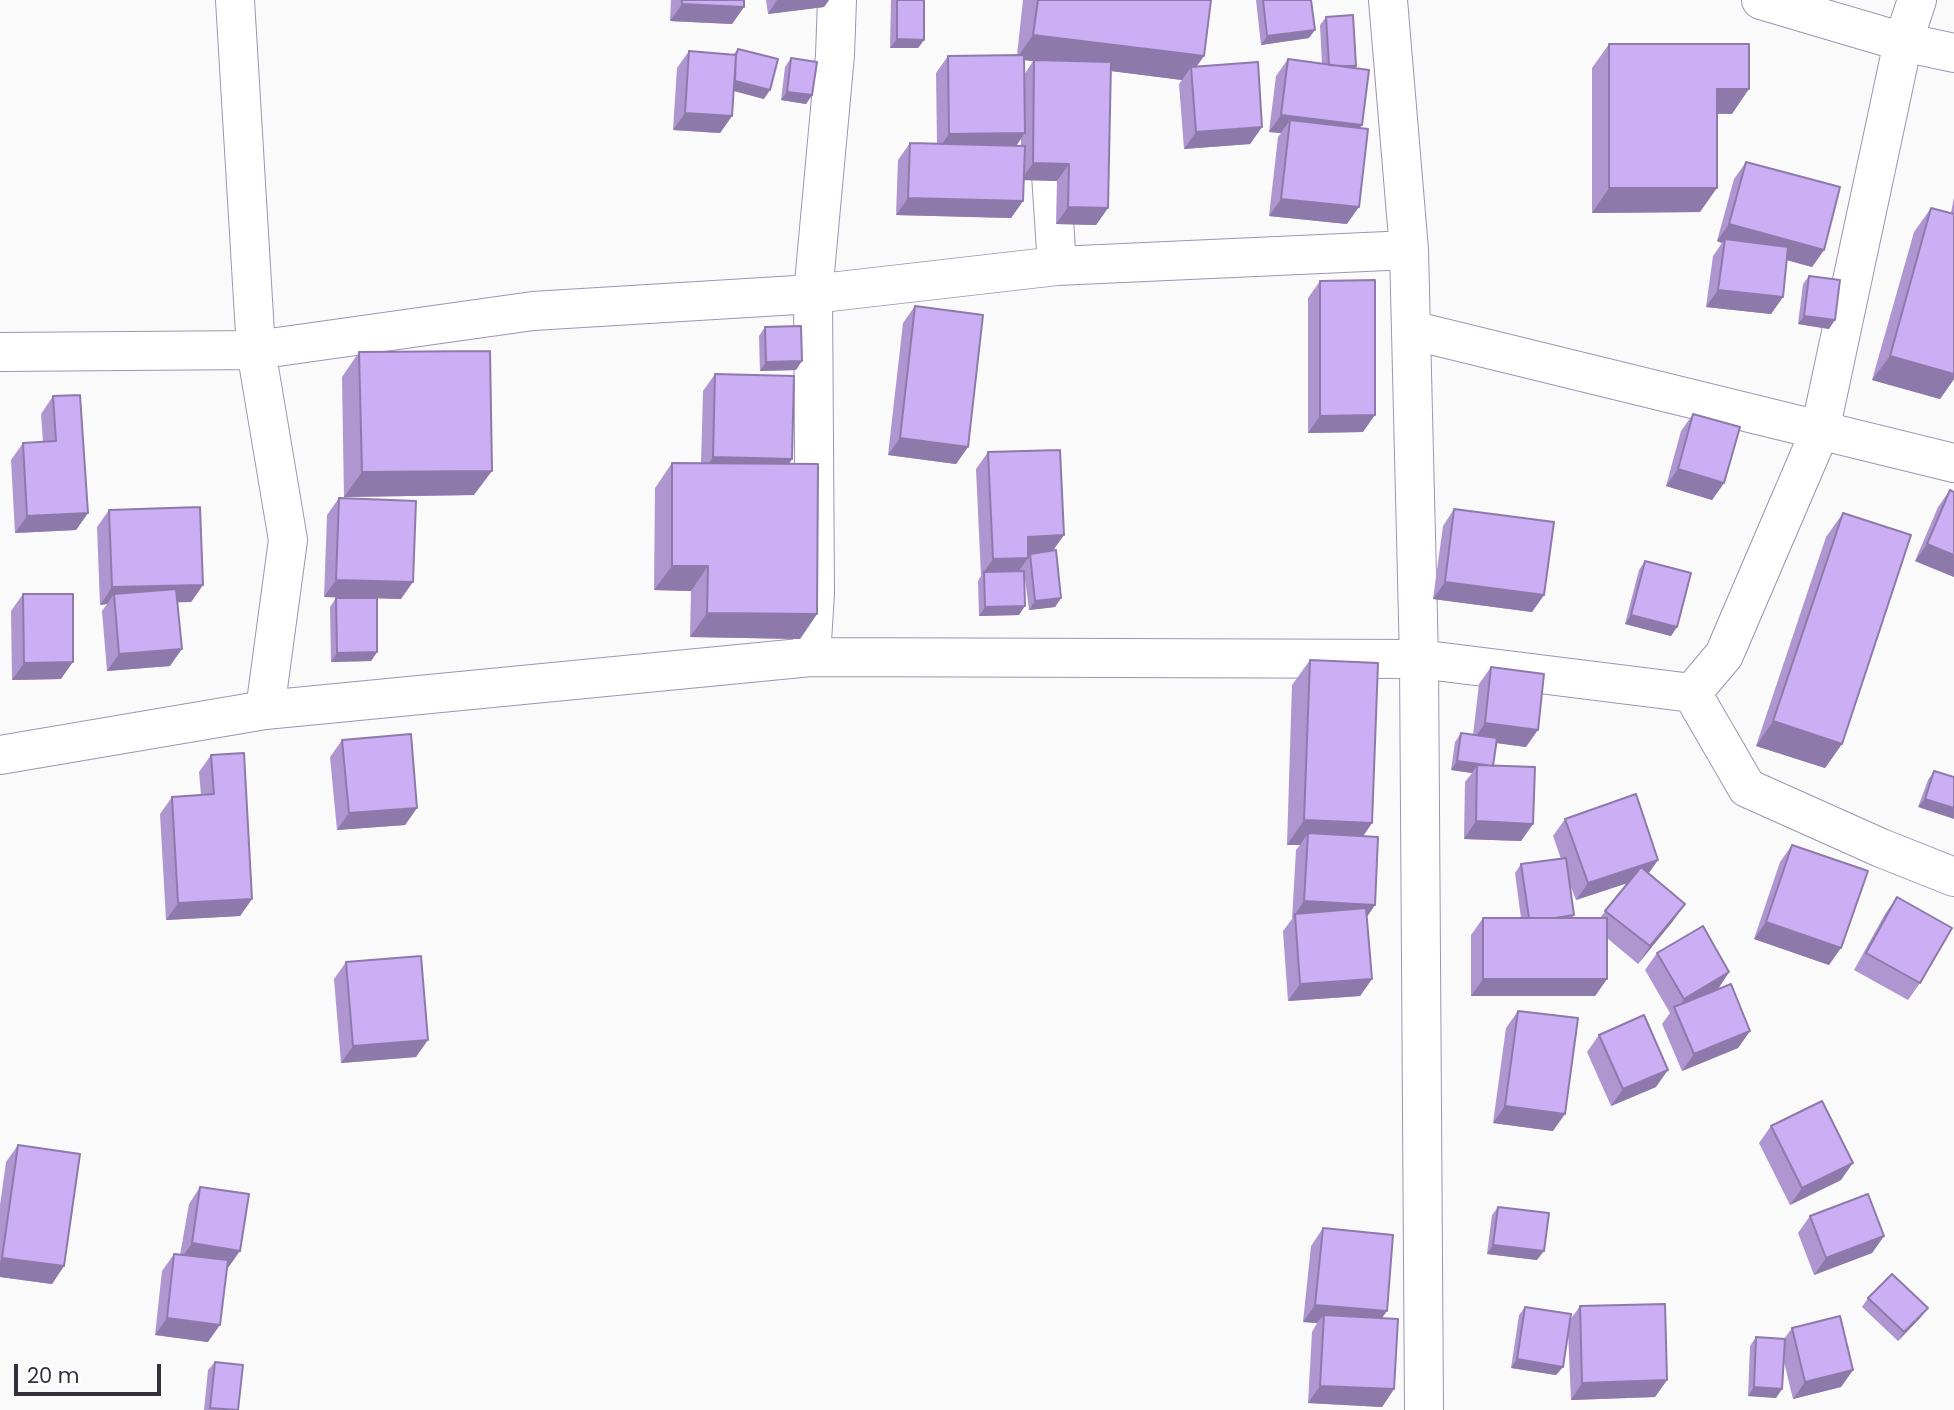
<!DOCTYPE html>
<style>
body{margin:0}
#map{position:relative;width:1954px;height:1410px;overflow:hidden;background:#fafafa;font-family:Poppins,sans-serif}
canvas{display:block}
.scale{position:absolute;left:14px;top:1364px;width:147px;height:32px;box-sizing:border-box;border:4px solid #342f3b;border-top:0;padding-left:9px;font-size:21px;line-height:24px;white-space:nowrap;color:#342f3b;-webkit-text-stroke:5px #fff;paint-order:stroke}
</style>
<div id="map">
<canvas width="1954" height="1410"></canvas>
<div class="scale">20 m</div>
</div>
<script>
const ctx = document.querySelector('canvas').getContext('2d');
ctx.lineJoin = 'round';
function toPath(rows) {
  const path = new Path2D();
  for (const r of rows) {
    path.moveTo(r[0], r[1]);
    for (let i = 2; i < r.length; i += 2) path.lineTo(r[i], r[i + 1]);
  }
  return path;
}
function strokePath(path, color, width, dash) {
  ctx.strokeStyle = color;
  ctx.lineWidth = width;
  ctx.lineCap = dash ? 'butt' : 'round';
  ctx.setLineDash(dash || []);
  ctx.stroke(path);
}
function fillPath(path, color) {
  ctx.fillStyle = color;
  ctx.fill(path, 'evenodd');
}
const minor = toPath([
 [235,0,256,350,288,540,265,710],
 [1388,0,1409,250,1419,659,1424,1410],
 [1761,0,1903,42,1954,53],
 [1048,128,1057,266],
 [1411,330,1954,463],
 [0,352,256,350,533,311,813,294,835,55,837,0],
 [811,657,815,593,813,294,1057,266,1409,250],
 [1692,693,1724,655,1820,431,1903,42,1917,0],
 [0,755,265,710,811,657,1419,659,1692,693,1747,788,1881,848,1954,877]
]);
strokePath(minor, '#a093b2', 40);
strokePath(minor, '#fff', 38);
fillPath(toPath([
 [671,0,744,0,744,7,732,24,670,21],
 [766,0,829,0,824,7,768,14],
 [891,0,924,0,924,40,918,48,890,48],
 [1023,0,1211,0,1204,56,1196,67,1262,127,1250,144,1184,149,1179,84,1182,80,1111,71,1108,208,1096,225,1056,224,1057,181,1024,180,1023,201,1011,218,896,215,898,160,910,143,937,144,936,73,948,56,1017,55],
 [1024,60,1033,61,1024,75],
 [1021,139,1021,146,1016,146],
 [1256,0,1311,0,1309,38,1261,45],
 [1326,17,1354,68,1359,128,1347,224,1269,216,1278,137,1281,133,1269,132,1276,76,1288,59,1322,64,1320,25],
 [1609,44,1732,114,1717,114,1700,212,1592,213,1592,68],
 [738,49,764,99,734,91,732,116,720,133,673,130,677,68,689,51,733,55],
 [791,58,812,95,806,104,781,100,785,67],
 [1746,162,1824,250,1812,267,1787,260,1783,297,1771,314,1706,307,1713,256,1722,243,1717,241,1734,179],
 [1954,197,1954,379,1940,399,1872,380,1914,232,1931,208,1951,213],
 [1809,276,1829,329,1798,324,1803,284],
 [1320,281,1363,432,1308,433,1308,298],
 [915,306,968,447,956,464,888,455,903,323],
 [765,327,796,370,760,371,759,336],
 [359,352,474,495,344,497,342,377],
 [715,374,792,459,789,464,817,614,800,639,690,637,691,591,654,590,655,488,672,463,701,464,703,391],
 [53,396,88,513,76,530,15,533,11,460,23,443,43,442,41,414],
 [1693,414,1724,483,1712,500,1666,486,1681,431],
 [988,452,1064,535,1053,550,1061,598,1055,607,1029,610,1024,571,1019,615,979,616,978,581,981,576,976,469],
 [1950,490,1954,577,1915,561,1938,507],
 [339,498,401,599,377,598,377,652,371,661,331,662,330,607,336,598,360,598,324,597,327,515],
 [1454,509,1544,595,1532,612,1433,599,1443,526],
 [109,510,203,585,191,602,177,602,170,666,107,671,102,611,107,604,100,605,97,527],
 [1843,513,1842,744,1825,768,1756,746,1826,537],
 [1645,561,1677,627,1671,636,1625,624,1639,570],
 [23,594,61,679,12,680,11,611],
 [1310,660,1372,823,1363,836,1375,905,1367,917,1372,979,1360,996,1288,1001,1283,931,1292,919,1296,850,1300,845,1287,845,1292,685],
 [1491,667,1526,747,1497,743,1493,766,1533,824,1521,841,1464,839,1465,782,1472,773,1451,770,1455,742,1461,733,1473,735,1479,684],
 [342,740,417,808,405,825,337,830,330,757],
 [211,755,252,899,240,916,166,920,160,814,172,797,201,795,199,772],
 [1934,771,1954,777,1918,807,1928,780],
 [1565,819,1658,860,1648,874,1673,921,1638,964,1607,938,1607,979,1595,996,1471,996,1471,935,1483,918,1521,918,1515,873,1521,864,1561,859,1553,836],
 [1569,882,1576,900,1627,883,1600,918,1572,918,1574,915],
 [1792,845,1829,965,1754,939,1780,862],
 [1897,897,1920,983,1908,1000,1854,970,1885,914],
 [1657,953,1729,972,1718,989,1750,1031,1738,1048,1682,1071,1662,1024,1670,1013,1645,970],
 [346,962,416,1057,341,1063,334,979],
 [1518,1011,1553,1131,1493,1123,1506,1028],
 [1599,1035,1656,1087,1611,1106,1587,1052],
 [1771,1126,1841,1180,1790,1205,1759,1143],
 [18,1145,64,1266,52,1284,0,1277,0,1205,6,1162],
 [200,1187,228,1268,227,1268,208,1342,155,1335,162,1271,174,1254,180,1255,189,1204],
 [1498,1207,1537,1260,1487,1254,1492,1215],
 [1810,1216,1884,1236,1872,1253,1814,1275,1798,1233],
 [1323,1228,1382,1318,1394,1389,1382,1407,1308,1403,1312,1332,1317,1323,1303,1322,1311,1246],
 [1868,1298,1921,1317,1898,1341,1862,1307],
 [1580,1306,1667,1380,1655,1397,1571,1400,1568,1331,1563,1367,1556,1375,1511,1368,1519,1315,1525,1307,1570,1320],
 [1792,1328,1853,1370,1841,1387,1793,1399,1784,1362,1782,1389,1776,1398,1748,1396,1750,1346,1756,1337,1784,1339],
 [215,1362,238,1410,204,1410,208,1370]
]), '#af96d1');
fillPath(toPath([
 [777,0,829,0,824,7,768,14],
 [682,4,744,7,732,24,670,21],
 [1315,30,1309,38,1261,45,1267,36],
 [1033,35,1204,56,1191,74,1191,67,1182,80,1016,59],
 [897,39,924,40,918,48,890,48],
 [730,79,770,90,764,99,723,88],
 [1717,89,1749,89,1732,114,1700,113],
 [787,92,812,95,806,104,781,100],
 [685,113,732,116,720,133,673,130],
 [1281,115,1362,125,1350,142,1290,120,1281,133,1269,132],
 [1262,127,1250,144,1184,149,1196,132],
 [1025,133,1013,150,937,151,949,134],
 [1033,163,1069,164,1057,181,1021,180],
 [1609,188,1717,188,1700,212,1592,213],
 [908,198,1023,201,1011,218,896,215],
 [1281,199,1359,207,1347,224,1269,216],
 [1068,207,1108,208,1096,225,1056,224],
 [1729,224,1824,250,1812,267,1724,243,1725,239,1722,243,1717,241],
 [1718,290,1783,297,1771,314,1706,307],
 [1804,316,1835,320,1829,329,1798,324],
 [1890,356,1954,374,1954,379,1940,399,1872,380],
 [802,361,796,370,760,371,766,362],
 [1375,415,1363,432,1308,433,1320,416],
 [900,438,968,447,956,464,888,455],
 [713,457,792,459,780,476,701,474],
 [1678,469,1724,483,1712,500,1666,486],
 [492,471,474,495,344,497,362,472],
 [88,513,76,530,15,533,27,516],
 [1064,535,1052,552,1016,554,1028,537],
 [1927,544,1954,555,1954,577,1915,561],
 [1028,558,1016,575,984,572,981,576,993,559],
 [672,566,708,566,691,591,654,590],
 [336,580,413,582,401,599,324,597],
 [1445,582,1544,595,1532,612,1433,599],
 [203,585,191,602,115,604,114,594,107,604,100,605,112,587],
 [1061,598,1055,607,1029,610,1035,601],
 [1025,606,1019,615,979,616,985,607],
 [707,613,817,614,800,639,690,637],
 [1631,615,1677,627,1671,636,1625,624],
 [182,649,170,666,107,671,119,654],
 [377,652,371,661,331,662,337,653],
 [73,662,61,679,12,680,24,663],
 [1773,721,1842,744,1825,768,1756,746],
 [1485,723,1538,730,1526,747,1473,740],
 [1457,761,1493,766,1477,765,1472,773,1451,770],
 [1925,799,1954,808,1954,819,1918,807],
 [417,808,405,825,337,830,349,813],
 [1304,820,1372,823,1355,848,1308,833,1300,845,1287,845],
 [1476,821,1533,824,1521,841,1464,839],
 [1658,860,1646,877,1576,900,1588,883],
 [252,899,240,916,166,920,178,903],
 [1304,901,1375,905,1363,922,1295,914,1292,919],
 [1685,904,1673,921,1638,964,1650,946],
 [1766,922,1841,948,1829,965,1754,939],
 [1729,972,1718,989,1676,1011,1684,999],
 [1372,979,1360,996,1288,1001,1300,984],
 [1483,979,1607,979,1595,996,1471,996],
 [1750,1031,1738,1048,1682,1071,1694,1054],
 [428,1040,416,1057,341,1063,353,1046],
 [1668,1070,1656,1087,1611,1106,1623,1089],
 [1505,1106,1565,1114,1553,1131,1493,1123],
 [1853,1163,1841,1180,1790,1205,1802,1188],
 [1884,1236,1872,1253,1814,1275,1826,1258],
 [192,1243,240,1251,228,1268,180,1260],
 [1493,1245,1544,1251,1537,1260,1487,1254],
 [2,1258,64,1266,52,1284,0,1277,0,1262],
 [1315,1305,1387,1311,1375,1328,1324,1315,1317,1323,1303,1322],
 [1928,1308,1921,1317,1898,1341,1904,1332],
 [167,1318,220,1325,208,1342,155,1335],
 [1517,1359,1563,1367,1556,1375,1511,1368],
 [1853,1370,1841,1387,1793,1399,1805,1382],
 [1667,1380,1655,1397,1571,1400,1582,1383],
 [1320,1386,1394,1389,1382,1407,1308,1403],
 [1754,1387,1782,1389,1776,1398,1748,1396]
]), '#8e7aaa');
const building = toPath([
 [682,0,744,0,744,7,682,4,682,0],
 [897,0,924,0,924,40,897,39,897,0],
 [1038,0,1211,0,1204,56,1033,35,1038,0],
 [1263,0,1311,0,1315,30,1267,36,1263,0],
 [1353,15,1356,66,1342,66,1329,65,1326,17,1353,15],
 [1609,44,1749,44,1749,89,1717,89,1717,188,1609,188,1609,44],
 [738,49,778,59,770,90,735,81,736,55,738,49],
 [689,51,736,55,732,116,685,113,689,51],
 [1024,55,1025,133,949,134,948,56,1024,55],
 [791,58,817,62,812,95,787,92,791,58],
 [1288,59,1369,70,1362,125,1281,115,1288,59],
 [1034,60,1111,62,1108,208,1068,207,1069,164,1033,163,1034,60],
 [1258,62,1262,127,1196,132,1191,67,1258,62],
 [1290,120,1368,129,1359,207,1281,199,1290,120],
 [910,143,1025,146,1023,201,908,198,910,143],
 [1746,162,1840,187,1824,250,1729,224,1746,162],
 [1931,208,1954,214,1954,374,1890,356,1931,208],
 [1725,239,1788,247,1783,297,1718,290,1725,239],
 [1809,276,1840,280,1835,320,1804,316,1809,276],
 [1375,280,1375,415,1320,416,1320,281,1375,280],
 [915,306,983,315,968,447,900,438,915,306],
 [801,326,802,361,766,362,765,327,801,326],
 [490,351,492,471,362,472,359,352,490,351],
 [715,374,794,376,792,459,713,457,715,374],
 [80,395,88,513,27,516,23,443,56,441,53,396,80,395],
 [1693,414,1740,427,1724,483,1678,469,1693,414],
 [1060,450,1064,535,1028,537,1028,558,993,559,988,452,1060,450],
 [672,463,818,464,817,614,707,613,708,566,672,566,672,463],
 [1950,490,1954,492,1954,555,1927,544,1950,490],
 [339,498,416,501,413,582,336,580,339,498],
 [200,507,203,585,112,587,109,510,200,507],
 [1454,509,1554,522,1544,595,1445,582,1454,509],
 [1843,513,1911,535,1842,744,1773,721,1843,513],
 [1056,550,1061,598,1035,601,1030,554,1056,550],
 [1645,561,1691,573,1677,627,1631,615,1645,561],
 [1024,571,1025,606,985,607,984,572,1024,571],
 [176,589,182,649,119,654,114,594,176,589],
 [23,594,73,594,73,662,24,663,23,594],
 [336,598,377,598,377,652,337,653,336,598],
 [1310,660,1378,663,1372,823,1304,820,1310,660],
 [1491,667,1544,674,1538,730,1485,723,1491,667],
 [1461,733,1497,738,1493,766,1457,761,1461,733],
 [411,734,417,808,349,813,342,740,411,734],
 [244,753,252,899,178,903,172,797,214,794,211,755,244,753],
 [1477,765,1535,767,1533,824,1476,821,1477,765],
 [1934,771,1954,777,1954,808,1925,799,1934,771],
 [1636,794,1658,860,1588,883,1565,819,1636,794],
 [1308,833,1378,837,1375,905,1304,901,1308,833],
 [1792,845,1868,871,1841,948,1766,922,1792,845],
 [1566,858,1574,915,1555,918,1529,918,1521,864,1566,858],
 [1641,867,1685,904,1650,946,1605,911,1641,867],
 [1897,897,1952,928,1920,983,1866,953,1897,897],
 [1366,908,1372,979,1300,984,1295,914,1366,908],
 [1483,918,1607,918,1607,979,1483,979,1483,918],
 [1703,926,1729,972,1684,999,1657,953,1703,926],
 [421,956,428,1040,353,1046,346,962,421,956],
 [1731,984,1750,1031,1694,1054,1674,1007,1731,984],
 [1518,1011,1578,1018,1565,1114,1505,1106,1518,1011],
 [1644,1015,1668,1070,1623,1089,1599,1035,1644,1015],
 [1822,1101,1853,1163,1802,1188,1771,1126,1822,1101],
 [18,1145,80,1154,64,1266,2,1258,18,1145],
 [200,1187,249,1194,240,1251,192,1243,200,1187],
 [1868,1194,1884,1236,1826,1258,1810,1216,1868,1194],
 [1498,1207,1549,1213,1544,1251,1493,1245,1498,1207],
 [1323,1228,1393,1235,1387,1311,1315,1305,1323,1228],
 [174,1254,228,1260,220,1325,167,1318,174,1254],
 [1892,1274,1928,1308,1904,1332,1868,1298,1892,1274],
 [1665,1304,1667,1380,1582,1383,1580,1306,1665,1304],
 [1525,1307,1571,1314,1563,1367,1517,1359,1525,1307],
 [1324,1315,1398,1319,1394,1389,1320,1386,1324,1315],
 [1840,1316,1853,1370,1805,1382,1792,1328,1840,1316],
 [1756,1337,1785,1339,1782,1389,1754,1387,1756,1337],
 [215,1362,243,1365,238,1410,210,1408,215,1362]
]);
fillPath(building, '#cbaef3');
strokePath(building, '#8e7aaa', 2);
</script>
